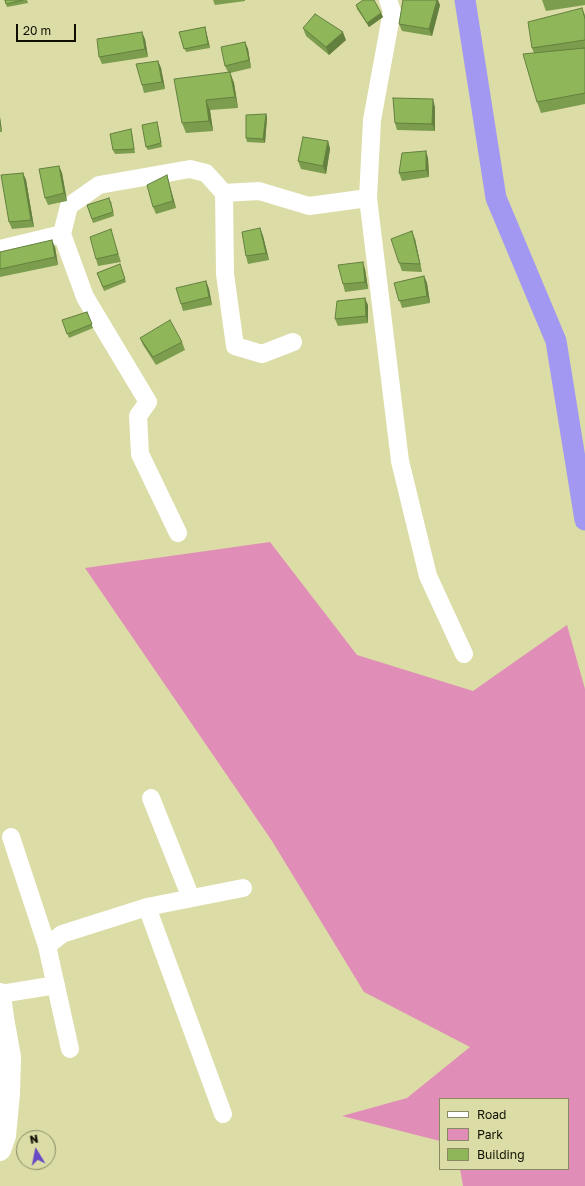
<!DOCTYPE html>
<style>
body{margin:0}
#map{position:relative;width:585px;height:1186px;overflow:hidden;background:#dbdca6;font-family:"Golos Text",sans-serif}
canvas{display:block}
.legend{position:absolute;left:439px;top:1098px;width:130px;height:72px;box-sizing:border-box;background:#dbdca6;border:1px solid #898a64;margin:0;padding:5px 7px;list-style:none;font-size:12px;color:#0f0e00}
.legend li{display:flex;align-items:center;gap:8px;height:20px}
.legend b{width:20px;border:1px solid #898a64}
.north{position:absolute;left:16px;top:1130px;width:40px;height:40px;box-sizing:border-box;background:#dbdca6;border:1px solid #898a64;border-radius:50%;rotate:350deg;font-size:11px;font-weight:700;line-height:16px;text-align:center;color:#0f0e00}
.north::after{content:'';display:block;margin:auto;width:14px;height:18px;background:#664bc4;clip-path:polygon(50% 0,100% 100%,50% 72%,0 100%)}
.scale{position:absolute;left:16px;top:24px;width:60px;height:18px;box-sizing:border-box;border:2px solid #0f0e00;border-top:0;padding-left:5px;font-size:12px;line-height:14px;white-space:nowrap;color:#0f0e00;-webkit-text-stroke:3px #dbdca6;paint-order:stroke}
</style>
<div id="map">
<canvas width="585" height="1186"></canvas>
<ul class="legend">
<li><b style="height:5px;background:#fff"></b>Road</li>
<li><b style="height:11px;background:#e08db7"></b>Park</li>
<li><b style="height:11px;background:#8fb75a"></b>Building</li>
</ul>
<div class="north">N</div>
<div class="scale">20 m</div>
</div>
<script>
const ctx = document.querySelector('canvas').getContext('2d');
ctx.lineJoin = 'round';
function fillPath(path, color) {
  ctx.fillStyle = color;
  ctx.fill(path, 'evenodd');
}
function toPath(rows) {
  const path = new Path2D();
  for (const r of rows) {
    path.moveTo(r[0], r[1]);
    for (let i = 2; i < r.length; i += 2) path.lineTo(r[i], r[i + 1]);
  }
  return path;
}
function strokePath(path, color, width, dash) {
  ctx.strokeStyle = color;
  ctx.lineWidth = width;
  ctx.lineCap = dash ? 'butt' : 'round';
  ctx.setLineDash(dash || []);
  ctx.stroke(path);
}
fillPath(toPath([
 [270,542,357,655,473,691,567,625,585,689,585,1186,463,1186,460,1169,568,1169,568,1099,440,1099,440,1141,342,1116,407,1098,470,1047,364,992,272,841,85,568]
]), '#e08db7');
strokePath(toPath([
 [465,0,496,198,556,341,585,520]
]), '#a297f1', 21);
strokePath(toPath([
 [388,0,392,11,372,120,368,198,400,461,428,576,464,654],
 [224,193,225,274,235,346,262,354,293,342],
 [0,249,62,234],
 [178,533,140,454,138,416,148,402,85,297,62,234,69,206,99,185,190,169,206,173,224,193,259,191,309,206,368,198],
 [151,798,191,898],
 [11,837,47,946,70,1049],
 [147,907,223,1114],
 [47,946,62,934,147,907,243,888],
 [0,994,56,985]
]), '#fff', 18);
strokePath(toPath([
 [0,994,3,1018,10,1057,9,1094,5,1136,0,1150]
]), '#fff', 22);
fillPath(toPath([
 [5,0,27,0,28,3,7,7],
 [213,0,245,0,245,1,215,5],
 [542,0,585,0,585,5,546,11],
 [356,5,381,13,383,17,369,27,357,9],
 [440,5,432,36,402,31,399,24],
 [582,8,585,15,585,104,541,113,537,102,534,53,532,48],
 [205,27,206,31,210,48,186,52,179,32],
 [303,28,346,40,329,55,306,36],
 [145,39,148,57,102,64,99,57],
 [245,42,248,49,251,68,230,73,234,83,238,108,210,110,213,131,186,133,182,123,228,72,225,66],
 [158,61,161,68,165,89,144,93,142,85],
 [435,107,435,131,397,130,395,123],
 [266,114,267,118,265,143,247,142,246,138],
 [0,117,2,132,0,132],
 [158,125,162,147,148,150,146,147],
 [132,133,135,153,115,154,113,150],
 [328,141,330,149,326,174,301,169,298,161],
 [428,158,429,177,402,181,399,173],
 [59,166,62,173,67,201,48,205,45,198],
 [23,173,26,180,34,227,12,229,9,222],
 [167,175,169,183,176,208,156,214,153,207],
 [111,201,114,216,93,223,87,205],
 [260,228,263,236,269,260,248,264,246,256],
 [113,237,121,262,98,266,96,259],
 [415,239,422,272,402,271,399,263],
 [55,247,58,265,0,277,0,252],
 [120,264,126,282,104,291,97,273],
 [365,269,368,289,345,292,343,284],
 [424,276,427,283,430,303,402,308,394,283],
 [206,281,209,289,212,305,183,311,181,304],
 [368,305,368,323,338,326,335,319],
 [87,312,93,328,69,338,62,320],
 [140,338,182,342,185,350,156,365,143,345]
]), '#7b9d4d');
fillPath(toPath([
 [437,0,438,0,440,5,432,36,429,29],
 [381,13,383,17,369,27,367,23],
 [205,27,206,31,210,48,208,44],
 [142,32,145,39,148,57,145,49],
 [343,32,346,40,329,55,326,47],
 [245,42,248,49,251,68,249,60],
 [158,61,161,68,165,89,162,82],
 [230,72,234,83,238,108,235,97],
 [433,99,435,107,435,131,432,124],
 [206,100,210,110,213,131,209,121],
 [266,114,267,118,265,143,263,139],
 [0,117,2,132,0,125],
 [328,141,330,149,326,174,323,166],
 [426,151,428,158,429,177,426,170],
 [59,166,62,173,67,201,64,193],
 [23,173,26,180,34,227,31,220],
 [167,175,169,183,176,208,173,201],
 [260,228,263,236,269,260,266,253],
 [412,231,415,239,422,272,420,264],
 [52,240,55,247,58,265,55,257],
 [363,262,365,269,368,289,365,282],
 [424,276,427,283,430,303,427,296],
 [206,281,209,289,212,305,209,297],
 [365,298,368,305,368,323,366,316]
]), '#64803f');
const building = toPath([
 [5,0,23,0,6,4,5,0],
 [363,0,374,0,381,13,367,23,356,5,363,0],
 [403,0,437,0,429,29,399,24,403,0],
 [582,8,585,19,585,40,532,48,528,22,582,8],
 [315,14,343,32,326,47,303,28,315,14],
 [205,27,208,44,184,49,179,32,205,27],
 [142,32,145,49,99,57,97,39,142,32],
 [245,42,249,60,225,66,221,47,245,42],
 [585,48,585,93,537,102,523,54,585,48],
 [158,61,162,82,142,85,136,64,158,61],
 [230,72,235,97,206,100,209,121,182,123,174,79,230,72],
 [393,98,433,99,432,124,395,123,393,98],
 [266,114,263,139,246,138,246,115,266,114],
 [157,122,161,143,146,147,142,125,157,122],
 [131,129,134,149,113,150,110,134,131,129],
 [303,137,328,141,323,166,298,161,303,137],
 [426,151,426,170,399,173,402,153,426,151],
 [59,166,64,193,45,198,39,169,59,166],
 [23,173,31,220,9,222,1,175,23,173],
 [167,175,173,201,153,207,147,185,167,175],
 [109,198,113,212,92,219,87,205,109,198],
 [260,228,266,253,246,256,242,232,260,228],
 [111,229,118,254,96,259,90,237,111,229],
 [412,231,420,264,399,263,391,239,412,231],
 [52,240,55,257,0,269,0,252,52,240],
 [363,262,365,282,343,284,338,265,363,262],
 [120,264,125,279,103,287,97,273,120,264],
 [424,276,427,296,399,301,394,283,424,276],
 [206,281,209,297,181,304,176,288,206,281],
 [365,298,366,316,335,319,337,301,365,298],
 [87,312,92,324,67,334,62,320,87,312],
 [170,320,182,342,153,357,140,338,170,320]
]);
fillPath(building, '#8fb75a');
strokePath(building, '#64803f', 1);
</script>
